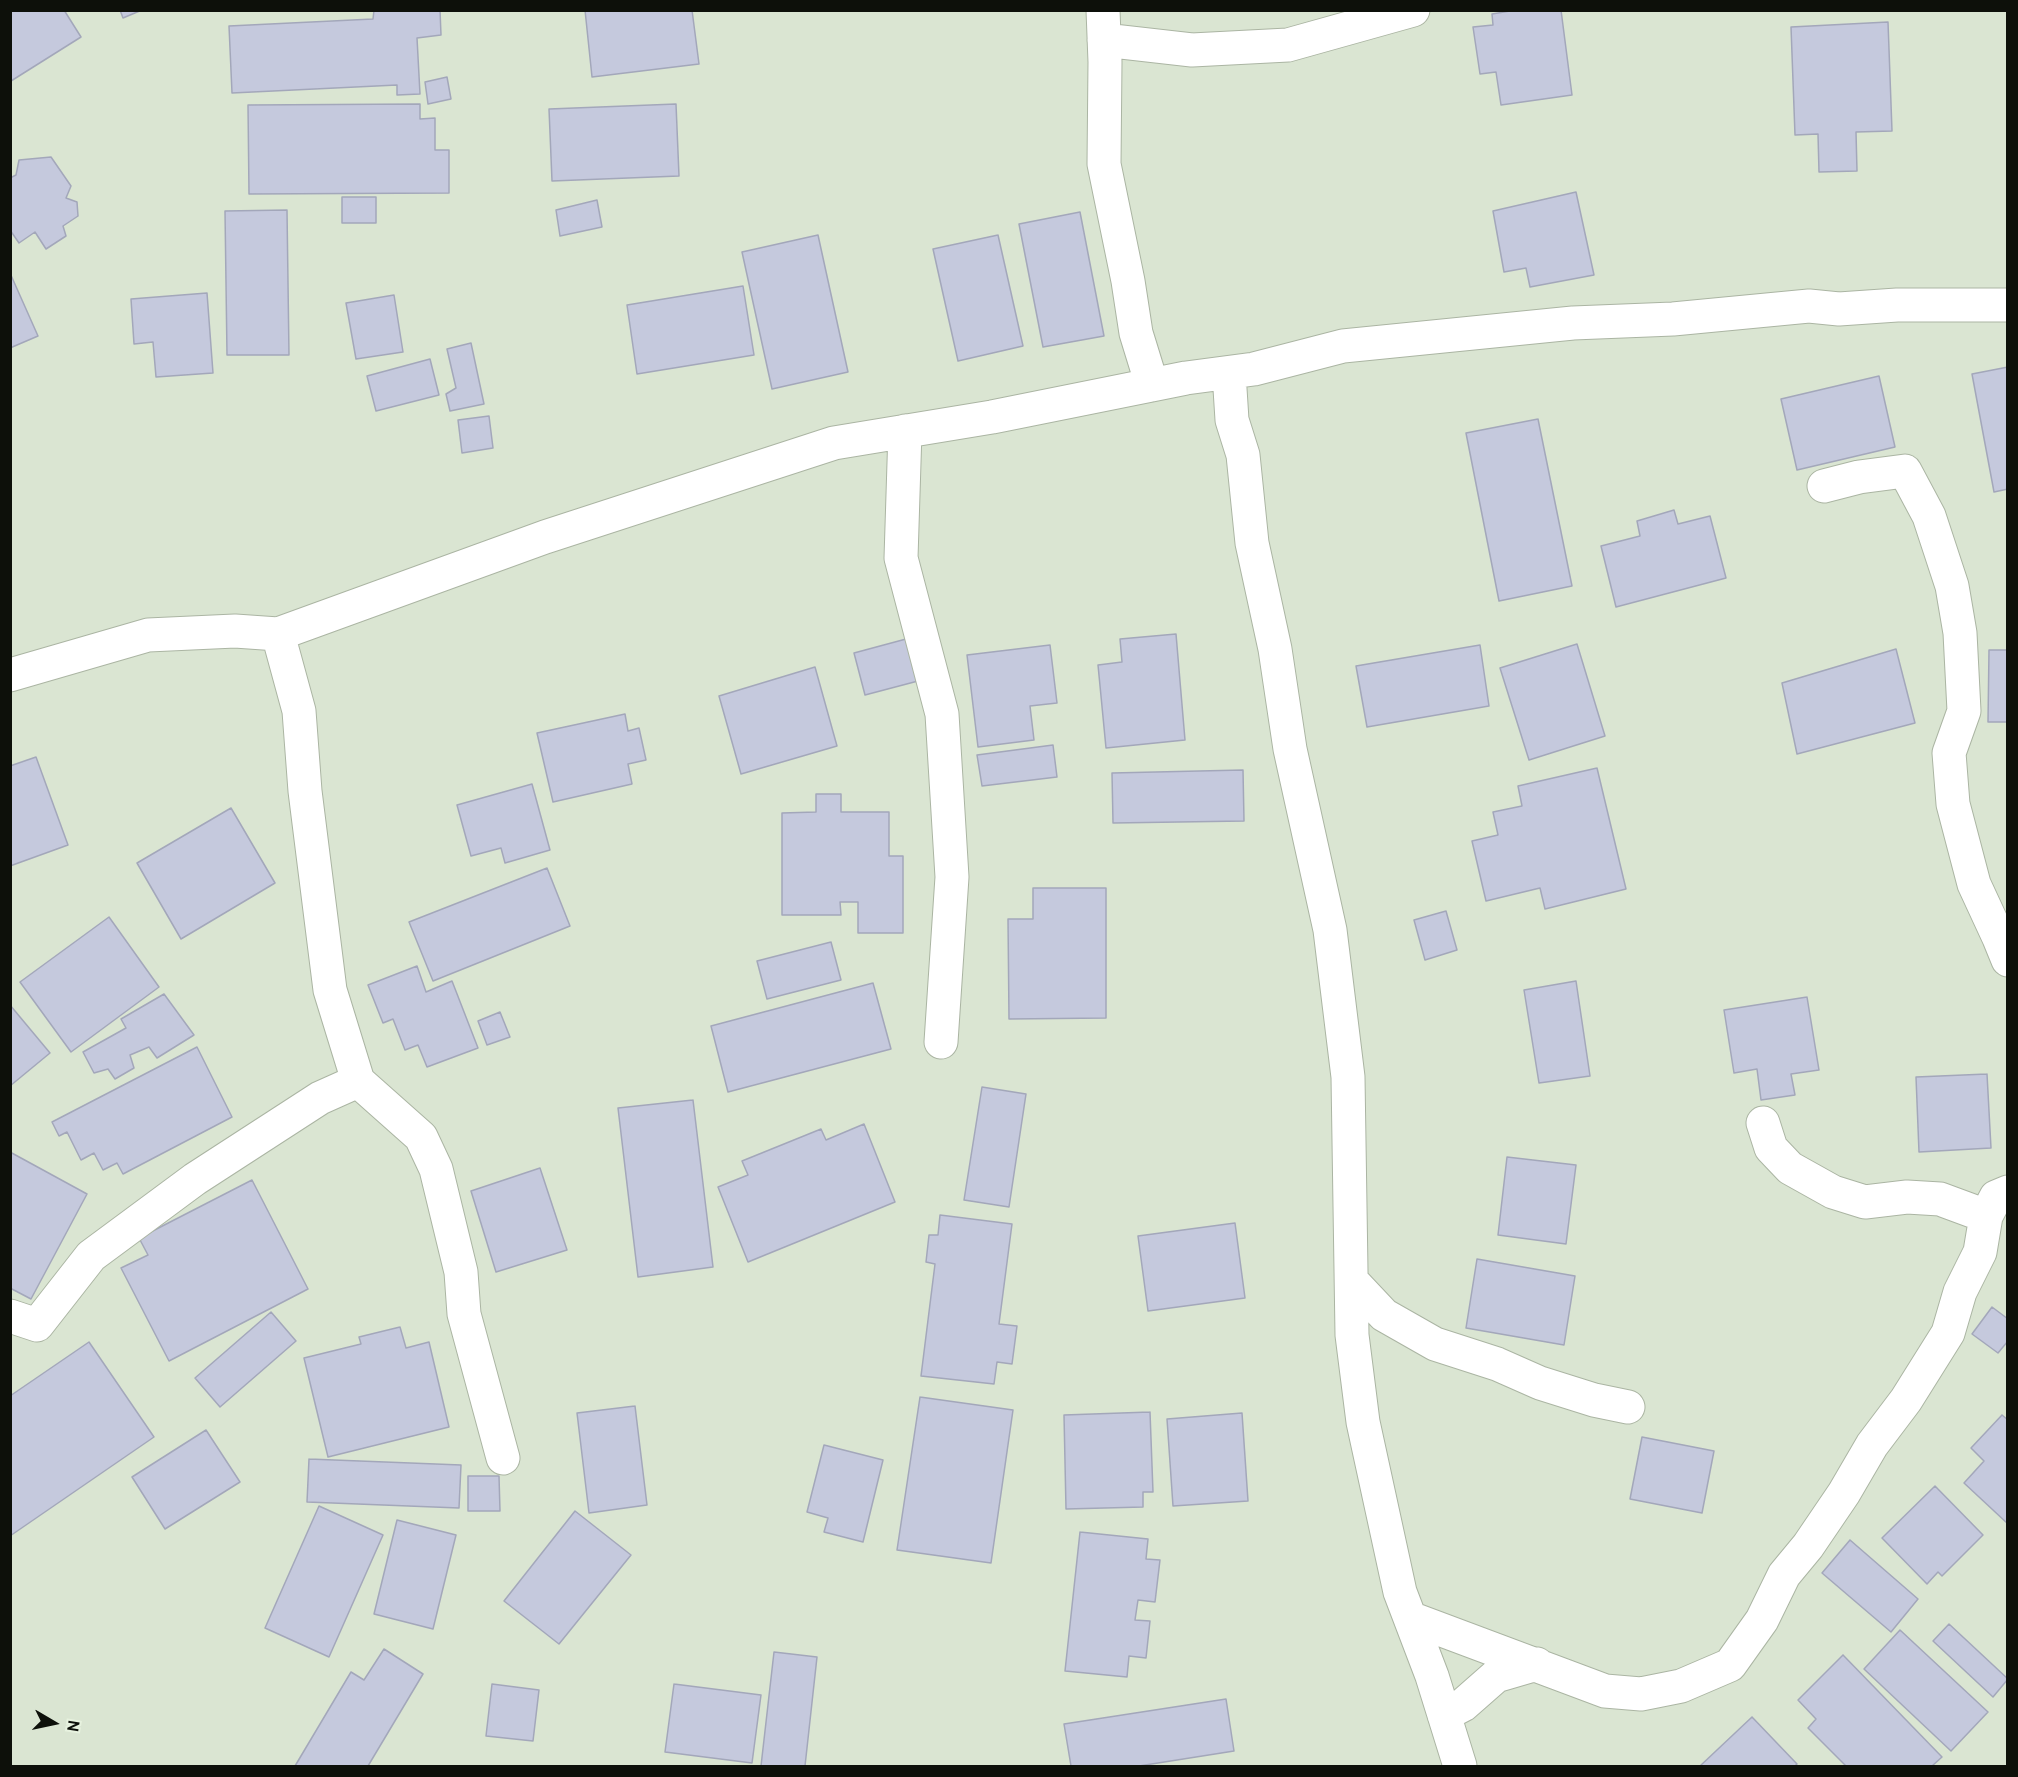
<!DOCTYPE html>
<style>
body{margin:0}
#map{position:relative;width:2018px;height:1777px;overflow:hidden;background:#dae5d2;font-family:Overpass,sans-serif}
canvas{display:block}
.frame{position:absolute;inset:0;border:12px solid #0d100a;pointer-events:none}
.north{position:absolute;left:24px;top:1693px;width:60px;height:60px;-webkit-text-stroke:4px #e7f2df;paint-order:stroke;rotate:99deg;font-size:16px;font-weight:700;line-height:24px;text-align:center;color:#0d100a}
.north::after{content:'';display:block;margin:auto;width:21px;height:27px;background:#0d100a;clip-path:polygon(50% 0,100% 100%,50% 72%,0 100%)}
</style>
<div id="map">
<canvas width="2018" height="1777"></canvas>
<div class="frame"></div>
<div class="north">N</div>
</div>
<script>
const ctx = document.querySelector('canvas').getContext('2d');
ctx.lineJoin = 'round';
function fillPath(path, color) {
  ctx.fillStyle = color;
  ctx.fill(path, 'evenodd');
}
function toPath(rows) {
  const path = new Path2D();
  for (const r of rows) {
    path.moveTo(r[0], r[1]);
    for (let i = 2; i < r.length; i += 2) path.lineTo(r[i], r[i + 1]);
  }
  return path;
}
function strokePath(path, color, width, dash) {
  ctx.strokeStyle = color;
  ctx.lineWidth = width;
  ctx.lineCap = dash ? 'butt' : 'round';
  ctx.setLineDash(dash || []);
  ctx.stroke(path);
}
const building = toPath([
 [10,10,64,10,81,37,11,81,10,10],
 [120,10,142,10,123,18,120,10],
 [374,10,440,10,441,35,417,38,420,94,397,95,397,85,232,93,229,26,373,19,374,10],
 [585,10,692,10,699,64,592,77,585,10],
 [1516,10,1561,10,1572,95,1501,105,1496,72,1480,74,1473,27,1493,25,1492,14,1516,10],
 [1888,22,1892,131,1856,132,1857,171,1819,172,1818,134,1795,135,1791,27,1888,22],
 [447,77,451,99,428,104,425,82,447,77],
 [420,104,420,119,435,118,435,150,449,150,449,193,249,194,248,105,420,104],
 [676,104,679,176,552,181,549,109,676,104],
 [51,157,71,186,66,198,77,202,78,216,63,226,66,236,46,249,35,232,19,243,10,230,10,178,16,175,19,160,51,157],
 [1576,192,1594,275,1530,287,1526,268,1504,272,1493,211,1576,192],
 [342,197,376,197,376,223,342,223,342,197],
 [597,200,602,227,560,236,556,210,597,200],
 [287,210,289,355,227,355,225,211,287,210],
 [1080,212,1104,336,1043,347,1019,224,1080,212],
 [818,235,848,372,772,389,742,252,818,235],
 [998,235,1023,346,958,361,933,249,998,235],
 [10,273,38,336,10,348,10,273],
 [743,286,754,355,637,374,627,305,743,286],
 [207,293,213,373,156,377,153,342,134,344,131,299,207,293],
 [394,295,403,352,356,359,346,303,394,295],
 [471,343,484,404,450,411,446,394,456,388,447,349,471,343],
 [430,359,439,395,376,411,367,376,430,359],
 [2008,367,2008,489,1994,492,1972,374,2008,367],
 [1879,376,1895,447,1797,470,1781,399,1879,376],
 [489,416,493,448,462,453,458,420,489,416],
 [1538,419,1572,586,1499,601,1466,433,1538,419],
 [1674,510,1678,524,1710,516,1726,578,1616,607,1601,546,1640,536,1637,521,1674,510],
 [1176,634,1185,740,1106,748,1098,665,1122,662,1120,639,1176,634],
 [906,639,918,681,865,695,854,653,906,639],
 [1577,644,1605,736,1529,760,1500,668,1577,644],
 [1050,645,1057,703,1030,706,1034,740,978,747,967,655,1050,645],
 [1480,645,1489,706,1367,727,1356,666,1480,645],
 [1896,649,1915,723,1797,754,1782,683,1896,649],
 [1989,650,2008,650,2008,722,1988,722,1989,650],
 [815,667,837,746,741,774,719,696,815,667],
 [625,714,628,731,639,728,646,760,628,764,632,784,553,802,537,733,625,714],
 [1053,745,1057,777,982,786,977,755,1053,745],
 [36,757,68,845,10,866,10,766,36,757],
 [1597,768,1626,889,1545,909,1540,888,1486,901,1472,841,1498,835,1493,812,1522,806,1518,786,1597,768],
 [1243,770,1244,821,1113,823,1112,773,1243,770],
 [532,784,550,850,505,863,501,848,471,856,457,805,532,784],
 [816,794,841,794,841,812,889,812,889,856,903,856,903,933,858,933,858,902,840,902,841,915,782,915,782,813,816,812,816,794],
 [231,808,275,883,181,939,137,863,231,808],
 [547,868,570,926,433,981,409,922,547,868],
 [1033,888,1106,888,1106,1018,1009,1019,1008,919,1033,919,1033,888],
 [1446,911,1457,950,1425,960,1414,920,1446,911],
 [109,917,159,987,71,1052,20,982,109,917],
 [831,942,841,980,767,999,757,961,831,942],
 [417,966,426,992,452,981,478,1048,427,1067,418,1045,405,1050,393,1019,383,1023,368,985,417,966],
 [1576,981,1590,1076,1539,1083,1524,990,1576,981],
 [873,983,891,1049,728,1092,711,1026,873,983],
 [164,994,194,1035,157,1058,149,1047,130,1055,134,1068,115,1079,108,1069,94,1073,83,1052,126,1028,121,1019,164,994],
 [1807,997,1819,1070,1791,1074,1795,1095,1761,1100,1757,1069,1734,1073,1724,1010,1807,997],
 [10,1005,50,1053,10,1086,10,1005],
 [500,1012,510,1037,487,1045,478,1021,500,1012],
 [197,1047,232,1117,123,1174,117,1163,103,1170,94,1153,81,1160,67,1132,59,1136,52,1122,197,1047],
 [1987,1074,1991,1148,1919,1152,1916,1077,1987,1074],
 [982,1087,1026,1094,1009,1207,964,1200,982,1087],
 [693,1100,713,1267,638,1277,618,1108,693,1100],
 [864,1124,895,1202,748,1262,718,1187,748,1175,742,1161,821,1129,826,1140,864,1124],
 [10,1152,87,1194,31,1299,10,1288,10,1152],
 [1507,1157,1576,1165,1566,1244,1498,1235,1507,1157],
 [540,1168,567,1250,496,1272,471,1191,540,1168],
 [252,1180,308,1289,169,1361,121,1268,148,1255,139,1238,252,1180],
 [940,1215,1012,1224,999,1324,1017,1326,1012,1364,997,1362,994,1384,921,1376,935,1264,926,1262,929,1235,938,1235,940,1215],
 [1235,1223,1245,1298,1148,1311,1138,1236,1235,1223],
 [1477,1259,1575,1276,1564,1345,1466,1328,1477,1259],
 [1992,1307,2008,1319,2008,1341,1998,1353,1972,1334,1992,1307],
 [271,1312,296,1341,220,1407,195,1378,271,1312],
 [400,1327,406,1348,429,1342,449,1427,328,1457,304,1358,361,1344,359,1337,400,1327],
 [89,1342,154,1437,10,1536,10,1396,89,1342],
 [920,1397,1013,1410,991,1563,897,1550,920,1397],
 [635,1406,647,1505,589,1513,577,1413,635,1406],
 [1150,1412,1153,1492,1143,1492,1143,1507,1066,1509,1064,1415,1150,1412],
 [1242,1413,1248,1501,1173,1506,1167,1419,1242,1413],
 [2002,1415,2008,1420,2008,1524,1964,1483,1984,1461,1971,1448,2002,1415],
 [206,1430,240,1482,165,1529,132,1477,206,1430],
 [1642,1437,1714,1451,1702,1513,1630,1499,1642,1437],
 [824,1445,883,1460,863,1542,824,1532,828,1518,807,1512,824,1445],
 [309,1459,461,1465,459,1508,307,1502,309,1459],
 [468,1476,499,1476,500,1511,468,1511,468,1476],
 [1935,1486,1983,1535,1942,1576,1938,1572,1927,1584,1882,1538,1935,1486],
 [319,1506,383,1535,329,1657,265,1628,319,1506],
 [575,1511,631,1555,559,1644,504,1601,575,1511],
 [397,1520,456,1535,433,1629,374,1614,397,1520],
 [1080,1532,1148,1539,1146,1559,1160,1560,1155,1602,1138,1600,1135,1620,1150,1621,1146,1658,1129,1656,1127,1677,1065,1671,1080,1532],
 [1850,1540,1918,1599,1891,1632,1822,1573,1850,1540],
 [1949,1624,2008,1679,1993,1697,1933,1641,1949,1624],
 [1900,1630,1988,1712,1951,1751,1864,1669,1900,1630],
 [384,1649,423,1674,368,1766,295,1766,351,1672,364,1680,384,1649],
 [774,1652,817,1657,805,1766,761,1766,774,1652],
 [1843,1655,1942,1757,1932,1766,1846,1766,1808,1728,1816,1719,1798,1700,1843,1655],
 [492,1684,539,1690,533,1741,486,1736,492,1684],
 [674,1684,761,1695,752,1763,665,1752,674,1684],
 [1226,1699,1234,1751,1139,1766,1071,1766,1064,1724,1226,1699],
 [1752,1717,1797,1764,1795,1766,1700,1766,1752,1717]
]);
fillPath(building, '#c5c9dd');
strokePath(building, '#a3a7ba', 1.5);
const minor = toPath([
 [1103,10,1105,62,1104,164,1128,281,1136,333,1152,385],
 [1104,40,1192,50,1288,45,1413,10],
 [1229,373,1232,420,1243,455,1252,543,1275,649,1290,749,1330,930,1348,1077,1352,1335,1363,1422,1400,1592,1432,1676,1460,1766],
 [905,431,901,558,942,714,952,877,941,1042],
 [1824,486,1859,477,1905,471,1929,516,1952,586,1960,633,1964,711,1949,753,1953,804,1974,884,1999,938,2008,960],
 [278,634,545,537,834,443,992,417,1186,378,1254,369,1343,346,1573,323,1673,319,1809,306,1839,309,1897,305,2008,305],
 [10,675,148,635,235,631,278,634,299,711,305,791,330,990,358,1081,320,1098,195,1179,91,1256,37,1325,10,1316],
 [358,1081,421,1137,436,1169,461,1272,464,1314,503,1458],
 [1986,1216,1996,1197,2008,1192],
 [1352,1281,1384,1315,1435,1344,1497,1364,1540,1383,1594,1400,1628,1407],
 [1410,1618,1605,1691,1641,1694,1681,1686,1730,1665,1762,1620,1784,1575,1808,1546,1844,1493,1872,1445,1906,1400,1948,1333,1960,1292,1980,1252,1986,1216,1940,1199,1907,1197,1865,1202,1833,1192,1790,1168,1771,1148,1763,1123],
 [1444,1715,1463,1705,1496,1676,1537,1664]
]);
strokePath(minor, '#abb5a3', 35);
strokePath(minor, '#fff', 33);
</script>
